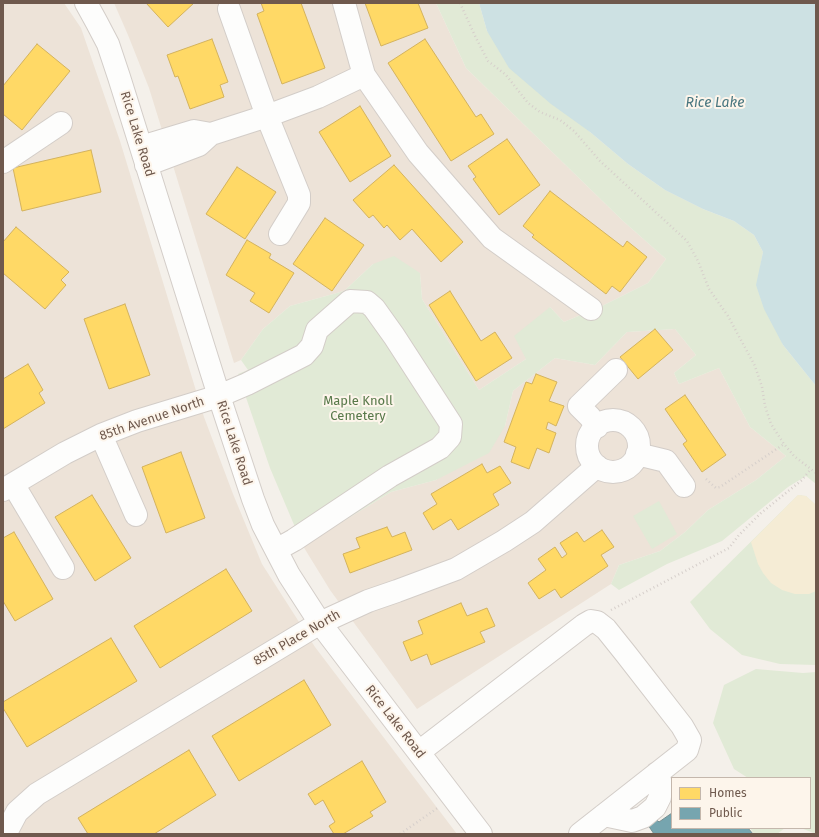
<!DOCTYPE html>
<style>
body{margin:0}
#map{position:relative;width:819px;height:837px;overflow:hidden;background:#f4f0ea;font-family:"Fira Sans",sans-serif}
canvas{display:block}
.frame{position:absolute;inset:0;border:4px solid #6f594d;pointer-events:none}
.legend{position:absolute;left:671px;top:777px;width:140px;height:52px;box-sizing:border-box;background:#fdf5eb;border:1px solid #c4b7ac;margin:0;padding:5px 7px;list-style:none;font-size:12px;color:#6f594d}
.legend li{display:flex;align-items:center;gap:8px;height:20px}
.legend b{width:20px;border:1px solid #c4b7ac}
</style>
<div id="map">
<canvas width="819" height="837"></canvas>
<div class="frame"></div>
<ul class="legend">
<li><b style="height:11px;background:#ffd966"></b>Homes</li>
<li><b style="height:11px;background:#76a5af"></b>Public</li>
</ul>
</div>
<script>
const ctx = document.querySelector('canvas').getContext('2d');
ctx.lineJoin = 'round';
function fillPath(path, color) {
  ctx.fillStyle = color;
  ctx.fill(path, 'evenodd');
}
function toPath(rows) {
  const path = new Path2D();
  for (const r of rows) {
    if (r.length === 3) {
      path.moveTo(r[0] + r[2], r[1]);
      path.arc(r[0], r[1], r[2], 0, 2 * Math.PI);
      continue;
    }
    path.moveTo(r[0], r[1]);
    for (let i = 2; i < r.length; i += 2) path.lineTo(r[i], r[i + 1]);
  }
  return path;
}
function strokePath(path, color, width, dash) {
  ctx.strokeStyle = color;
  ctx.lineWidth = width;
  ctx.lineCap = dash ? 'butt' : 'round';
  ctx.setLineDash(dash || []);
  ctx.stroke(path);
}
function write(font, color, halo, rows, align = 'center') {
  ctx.font = font + ' "Fira Sans",sans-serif';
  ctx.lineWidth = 4;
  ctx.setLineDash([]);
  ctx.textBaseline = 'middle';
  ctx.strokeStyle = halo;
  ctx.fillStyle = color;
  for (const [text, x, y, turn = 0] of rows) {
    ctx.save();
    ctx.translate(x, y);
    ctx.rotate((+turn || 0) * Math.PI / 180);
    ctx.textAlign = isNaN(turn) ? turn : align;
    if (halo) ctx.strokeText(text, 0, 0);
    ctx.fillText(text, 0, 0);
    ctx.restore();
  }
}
fillPath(toPath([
 [3,3,64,3,81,28,120,141,204,417,233,494,262,564,315,647,457,834,3,834],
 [114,3,436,3,466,68,623,221,666,259,648,283,600,307,564,322,550,307,526,359,479,390,422,299,420,273,373,264,344,291,290,306,263,329,241,360,234,363,149,88,128,35],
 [675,329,696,355,674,373,679,384,719,368,750,427,786,456,756,480,708,510,685,532,660,551,619,565,611,584,417,709,330,590,303,546,391,492,436,480,505,426,513,391,555,358,595,365,627,332]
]), '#ede3d8');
fillPath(toPath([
 [436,3,479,3,487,31,590,132,628,164,665,190,703,209,734,221,754,235,763,252,760,268,783,345,816,386,816,484,806,476,788,487,722,541,667,564,619,590,611,584,619,565,660,551,685,532,708,510,756,480,786,456,750,427,719,368,679,384,674,373,696,355,675,329,627,332,595,365,555,358,513,391,505,426,489,453,436,480,391,492,303,546,270,468,238,374,248,370,241,360,263,329,290,306,344,291,373,264,394,256,420,273,422,299,479,390,526,359,514,336,550,307,564,322,600,307,648,283,666,259,623,221,466,68],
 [798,495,806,496,816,505,816,665,780,664,742,655,710,629,690,602],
 [659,501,677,534,652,549,633,516],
 [756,669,803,673,816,672,816,834,801,828,810,828,810,778,748,778,734,769,713,723,724,685],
 [750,828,785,828,777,834,754,834]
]), '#e1ead6');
fillPath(toPath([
 [798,495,806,496,816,505,816,591,809,594,795,594,782,590,771,583,763,573,758,564,751,542]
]), '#f5ecd5');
fillPath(toPath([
 [479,3,816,3,816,386,783,345,764,309,756,285,763,252,754,235,734,221,703,209,665,190,628,164,590,132,551,104,509,68,487,31]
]), '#cde1e3');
const homes = toPath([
 [146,3,194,3,168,27,146,3],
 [261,3,301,3,325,68,282,84,257,14,264,11,261,3],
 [365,3,418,3,428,28,381,46,365,3],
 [212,39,228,82,220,85,224,97,190,109,178,76,175,77,167,55,212,39],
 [425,39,476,117,481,114,494,134,451,161,388,63,425,39],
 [37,44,70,71,22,130,3,114,3,86,37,44],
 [360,106,391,156,350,182,319,132,360,106],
 [507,139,540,185,499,215,473,179,476,177,468,166,507,139],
 [91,150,101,192,22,211,13,168,91,150],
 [394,165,463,242,441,262,412,229,400,240,387,225,384,228,373,215,369,218,353,200,394,165],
 [237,167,276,192,245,239,206,214,237,167],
 [550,191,623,247,627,241,647,257,620,292,612,286,606,294,532,237,534,235,523,226,550,191],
 [325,218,364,245,332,291,293,264,325,218],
 [16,227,69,272,61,280,66,285,45,309,3,273,3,242,16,227],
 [247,240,271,254,269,258,294,273,269,313,250,301,255,293,226,275,247,240],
 [450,291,481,341,495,332,512,358,476,381,429,305,450,291],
 [125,304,150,375,109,389,84,319,125,304],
 [655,329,673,350,638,379,620,357,655,329],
 [28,364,43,390,39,393,45,403,3,429,3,379,28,364],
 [536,374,557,382,549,401,564,406,556,426,548,422,546,429,556,433,549,453,537,448,529,469,511,462,516,447,504,442,526,382,532,384,536,374],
 [685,395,726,455,702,472,683,444,687,441,665,409,685,395],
 [181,452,205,518,166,533,142,467,181,452],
 [482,464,487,473,500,466,511,483,493,494,499,505,458,530,451,519,433,530,423,513,437,504,431,494,482,464],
 [92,495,131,558,95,581,55,517,92,495],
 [387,527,392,537,405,532,412,550,350,573,343,554,360,548,356,538,387,527],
 [602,530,614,547,601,555,608,566,561,598,555,589,539,599,528,583,546,570,538,559,555,547,562,558,567,554,560,543,577,532,584,542,602,530],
 [14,532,53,599,15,621,3,601,3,538,14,532],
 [226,569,252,611,160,668,134,626,226,569],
 [461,603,467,616,487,608,495,626,480,632,485,642,431,665,427,654,411,661,403,642,423,634,418,621,461,603],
 [111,638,137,681,27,747,3,708,3,702,111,638],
 [304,680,331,725,239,781,212,736,304,680],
 [189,750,216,795,154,834,88,834,78,818,189,750],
 [362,761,386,802,370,812,373,816,343,834,334,834,329,826,335,822,323,800,315,805,308,794,362,761]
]);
fillPath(homes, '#ffd966');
strokePath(homes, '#d4b35e', 1);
const public = toPath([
 [672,813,672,828,748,828,753,834,654,834,648,825,656,819,659,822,672,813]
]);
fillPath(public, '#76a5af');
strokePath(public, '#748e92', 1);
const minor = toPath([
 [86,3,97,23,108,44,119,77,219,396,253,499,263,525,289,575,320,623,481,834],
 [229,9,267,116,299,195,299,203,280,234],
 [364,75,418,153,492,238,591,309],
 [141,147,194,131,211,134],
 [3,162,61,123],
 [146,165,199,145,211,134,267,116,318,97,364,75,344,3],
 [613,446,26],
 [597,427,590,417,579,406,616,370],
 [101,435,136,515],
 [637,454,666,461,684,486],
 [13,484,63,568],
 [3,490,65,453,101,435,137,421,219,396,247,384,304,355,312,346,317,330,350,301,367,302,374,308,394,336,451,424,450,437,440,448,390,476,294,540,276,550],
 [419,752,584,625,591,621,597,622,606,629,626,654,682,726,690,740,687,750,580,834],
 [604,815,632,821,643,817,655,807,660,797,660,780,657,773],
 [8,829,17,812,37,794,320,623,368,601,397,591,456,569,504,541,533,522,597,466]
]);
strokePath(minor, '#d3cdc8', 24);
strokePath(toPath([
 [460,3,476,38,488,61,506,75,528,103,540,112,560,120,574,131,600,161,687,241,698,261,709,289,728,316,755,366,762,387,765,406,771,424,784,444,794,456,816,473],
 [706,479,716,488,720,487,784,444],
 [611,610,729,548,739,535,761,513,802,480,811,469],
 [400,834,439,807]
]), '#d6cfcb', 2.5, [1, 3]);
strokePath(minor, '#fdfdfc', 22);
write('13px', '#6f594d', '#fdf5eb', [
 ["Rice Lake Road",137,134,73],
 ["85th Avenue North",152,419,-19],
 ["Rice Lake Road",234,443,72],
 ["85th Place North",297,638,-30],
 ["Rice Lake Road",395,722,52]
]);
write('13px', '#58794a', '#fdf5eb', [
 ["Maple Knoll",358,401],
 ["Cemetery",358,416]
]);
write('italic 14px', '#4a7780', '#fdf5eb', [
 ["Rice Lake",715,103]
]);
</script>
